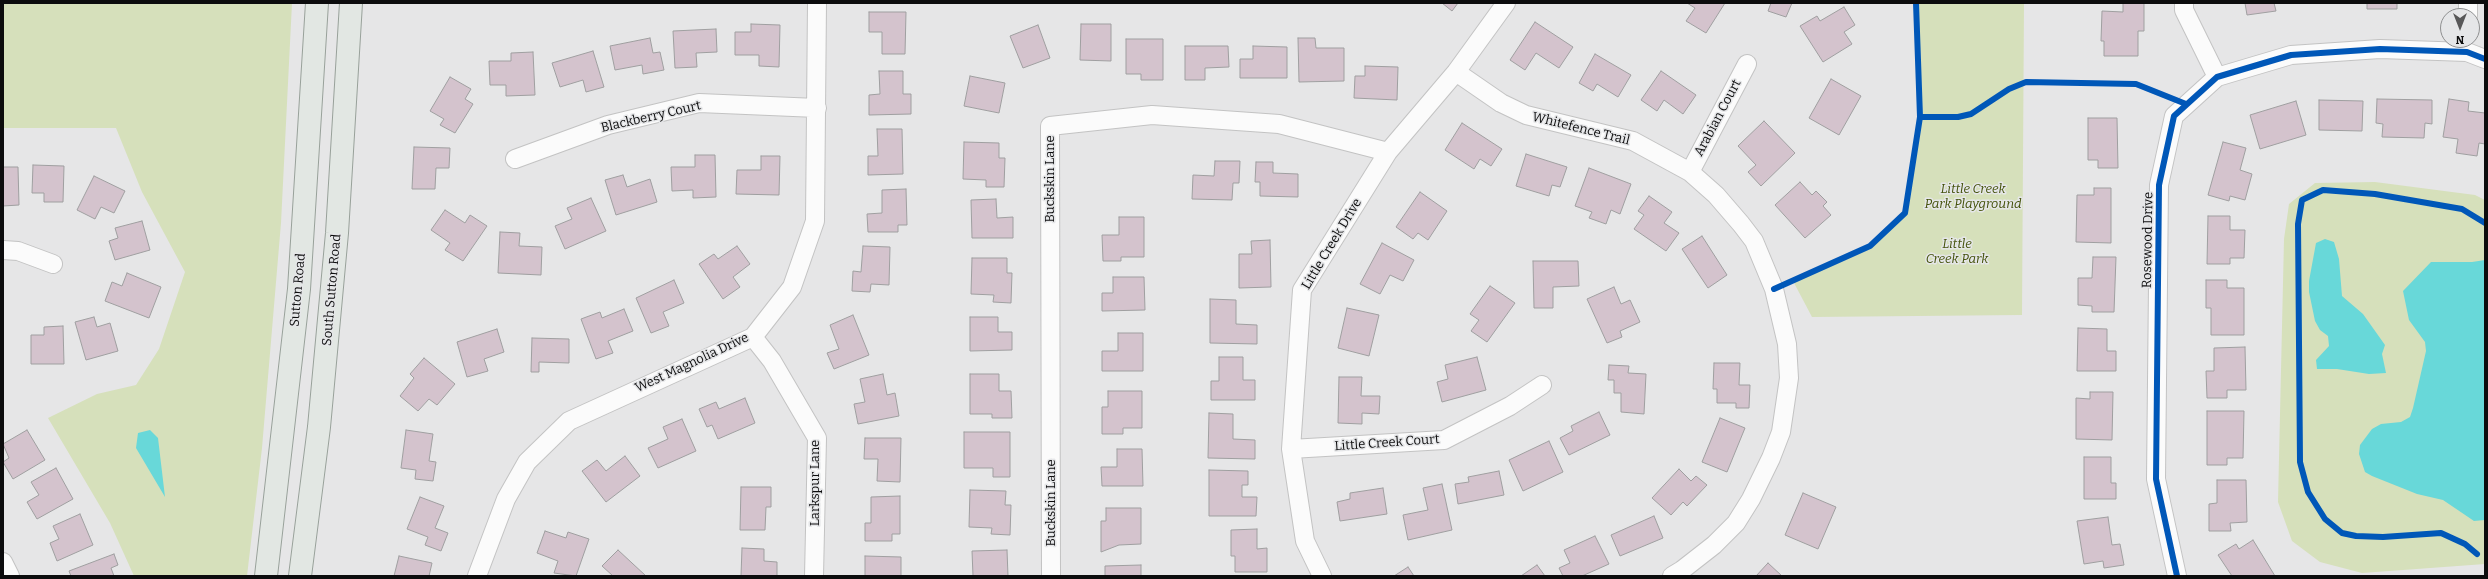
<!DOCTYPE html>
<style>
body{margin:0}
#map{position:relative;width:2488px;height:579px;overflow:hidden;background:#e6e6e7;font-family:Bitter,serif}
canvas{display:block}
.frame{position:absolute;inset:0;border:4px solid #0c0c0d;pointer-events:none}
.north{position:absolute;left:2440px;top:8px;width:40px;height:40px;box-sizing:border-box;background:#e5e6e8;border:1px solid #8e8f90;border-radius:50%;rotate:180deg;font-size:11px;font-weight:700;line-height:16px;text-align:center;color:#0c0c0d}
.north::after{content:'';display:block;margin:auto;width:14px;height:18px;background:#585859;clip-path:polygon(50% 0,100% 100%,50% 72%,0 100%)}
</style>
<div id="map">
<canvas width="2488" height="579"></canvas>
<div class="frame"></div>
<div class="north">N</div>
</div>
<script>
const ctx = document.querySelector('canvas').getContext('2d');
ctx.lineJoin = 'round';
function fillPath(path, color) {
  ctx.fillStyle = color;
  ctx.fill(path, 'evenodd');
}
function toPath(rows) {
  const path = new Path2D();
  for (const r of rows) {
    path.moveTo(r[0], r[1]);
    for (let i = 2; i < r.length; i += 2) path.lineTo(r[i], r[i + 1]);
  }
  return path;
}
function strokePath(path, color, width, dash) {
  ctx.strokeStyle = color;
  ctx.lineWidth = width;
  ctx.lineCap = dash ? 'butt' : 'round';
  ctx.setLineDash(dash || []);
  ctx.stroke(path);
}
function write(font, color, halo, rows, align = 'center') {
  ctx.font = font + ' Bitter,serif';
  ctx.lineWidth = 3;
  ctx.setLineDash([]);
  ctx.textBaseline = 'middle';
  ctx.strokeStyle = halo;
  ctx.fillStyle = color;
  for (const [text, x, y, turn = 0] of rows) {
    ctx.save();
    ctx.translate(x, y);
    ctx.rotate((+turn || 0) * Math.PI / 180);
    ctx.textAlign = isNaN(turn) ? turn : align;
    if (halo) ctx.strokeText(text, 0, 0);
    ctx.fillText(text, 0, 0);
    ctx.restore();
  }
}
fillPath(toPath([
 [3,3,292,3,281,223,262,448,247,576,134,576,110,523,48,418,97,394,136,385,159,349,185,272,142,192,116,128,3,128],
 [1916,3,2024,3,2022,315,1812,317,1793,281,1870,246,1905,213,1920,117],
 [2375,182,2475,195,2485,200,2485,564,2362,573,2320,562,2292,541,2278,502,2284,239,2289,204,2315,183]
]), '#d6e0bb');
fillPath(toPath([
 [2325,239,2334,242,2339,259,2342,296,2363,314,2385,345,2382,354,2386,373,2369,374,2337,369,2317,369,2316,360,2329,346,2328,336,2320,330,2315,321,2309,292,2309,281,2316,243],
 [2485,260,2485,520,2474,521,2443,500,2417,494,2372,476,2365,472,2359,454,2360,445,2372,429,2381,424,2401,422,2410,417,2413,408,2426,351,2425,342,2409,320,2403,291,2431,262,2472,262],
 [150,430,158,438,165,497,136,448,138,433]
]), '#68d8d9');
const building = toPath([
 [1442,3,1458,3,1452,11,1442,3],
 [1687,3,1725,3,1706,33,1686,21,1695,8,1687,3],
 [1771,3,1792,3,1786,17,1768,11,1771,3],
 [2123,3,2144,3,2144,31,2138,31,2138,56,2104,56,2104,41,2101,41,2102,11,2123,12,2123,3],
 [2245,3,2274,3,2276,11,2247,15,2245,3],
 [2367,3,2397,3,2397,9,2367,9,2367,3],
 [1844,7,1855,25,1844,32,1852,44,1823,62,1800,26,1817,16,1820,21,1844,7],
 [869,12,906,12,905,54,882,54,882,32,869,32,869,12],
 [1535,22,1573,47,1559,68,1536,53,1525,70,1510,60,1535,22],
 [751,24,780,25,779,67,759,66,759,55,735,55,735,32,751,32,751,24],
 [1081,24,1111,24,1111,61,1080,60,1081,24],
 [1038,25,1050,58,1023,68,1010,36,1038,25],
 [716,29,717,52,696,53,697,67,675,68,673,31,716,29],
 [650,38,653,53,660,52,664,70,643,74,642,65,615,70,610,46,650,38],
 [1298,38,1315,38,1316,48,1344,48,1344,81,1299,82,1298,38],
 [1126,39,1163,39,1163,80,1141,80,1141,74,1126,74,1126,39],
 [1185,46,1228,46,1229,67,1205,68,1205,80,1185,80,1185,46],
 [1253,46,1287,47,1287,78,1240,78,1240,59,1253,59,1253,46],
 [593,51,604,87,586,92,583,80,560,87,552,63,593,51],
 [533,52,535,95,506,96,506,85,490,85,489,61,511,61,511,53,533,52],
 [1595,54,1631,75,1618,97,1597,84,1593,91,1579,83,1595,54],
 [1365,66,1398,67,1397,100,1354,98,1355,76,1365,76,1365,66],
 [879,71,903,71,903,94,911,94,911,114,869,115,869,95,880,94,879,71],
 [1661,71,1696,95,1683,114,1664,100,1657,111,1641,100,1661,71],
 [970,76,1005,83,999,113,964,106,970,76],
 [450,77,471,89,465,99,473,104,455,133,440,125,444,119,430,111,450,77],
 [1831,79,1861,96,1839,135,1809,118,1831,79],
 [2377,99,2432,100,2432,124,2425,123,2424,138,2382,137,2383,124,2376,123,2377,99],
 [2449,99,2469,102,2468,111,2485,113,2485,144,2479,143,2477,156,2456,153,2458,139,2443,137,2449,99],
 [2319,100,2363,101,2362,131,2319,130,2319,100],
 [2296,101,2306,135,2260,149,2250,115,2296,101],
 [2088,118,2117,118,2118,168,2098,168,2098,160,2088,160,2088,118],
 [1764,121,1795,153,1761,186,1748,172,1756,165,1738,146,1764,121],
 [1462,123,1502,149,1491,166,1480,159,1474,169,1445,150,1462,123],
 [877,129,902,129,903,174,868,175,868,156,878,156,877,129],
 [964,142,999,143,999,158,1005,158,1004,187,986,187,986,180,963,179,964,142],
 [2223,142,2246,148,2240,170,2252,174,2245,200,2230,196,2229,201,2208,195,2223,142],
 [414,147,450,148,449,168,436,168,435,189,412,189,414,147],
 [1526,154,1567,167,1560,187,1552,185,1549,196,1516,186,1526,154],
 [695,155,715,155,716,197,693,198,693,190,672,191,671,167,695,167,695,155],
 [761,156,780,156,779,195,736,194,737,170,761,170,761,156],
 [1215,161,1240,161,1239,183,1233,183,1232,200,1192,199,1193,175,1214,176,1215,161],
 [1256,162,1273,162,1273,173,1298,174,1298,197,1260,196,1260,182,1255,182,1256,162],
 [33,165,64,166,63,202,44,202,44,193,32,193,33,165],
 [3,167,18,167,19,205,3,206,3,167],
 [1589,168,1631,184,1620,214,1611,210,1606,224,1589,218,1592,212,1575,206,1589,168],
 [623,175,627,187,650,179,657,202,616,215,605,180,623,175],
 [94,176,125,191,114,213,101,207,95,219,77,210,94,176],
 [1800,182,1812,195,1816,191,1827,202,1823,206,1831,215,1805,238,1775,205,1800,182],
 [2094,188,2111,188,2111,243,2076,242,2077,195,2094,195,2094,188],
 [906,189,907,225,898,225,898,232,868,232,867,214,882,213,882,190,906,189],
 [1420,192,1447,211,1428,240,1418,233,1413,239,1396,227,1420,192],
 [1649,196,1672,212,1664,223,1679,233,1666,251,1634,229,1644,215,1638,211,1649,196],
 [591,198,606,231,565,249,555,226,572,219,567,208,591,198],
 [996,199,997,218,1013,217,1013,238,972,238,971,200,996,199],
 [445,210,465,223,470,215,487,226,463,261,445,250,450,243,431,230,445,210],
 [2208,216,2230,216,2230,230,2245,230,2244,258,2230,258,2230,264,2207,264,2208,216],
 [1119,217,1144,217,1144,257,1121,257,1121,261,1103,261,1102,235,1119,235,1119,217],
 [142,221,150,250,115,260,109,241,118,238,115,228,142,221],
 [500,232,520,233,519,246,542,247,541,275,498,273,500,232],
 [1702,236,1727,275,1708,288,1682,249,1702,236],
 [1270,240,1271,287,1239,288,1239,254,1252,254,1251,241,1270,240],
 [1382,243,1414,260,1403,281,1390,275,1380,294,1360,284,1382,243],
 [737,246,750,264,733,277,740,287,723,299,699,264,714,254,718,259,737,246],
 [863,246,890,247,889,285,871,284,870,292,852,291,853,271,861,272,863,246],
 [2093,257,2116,257,2114,312,2092,312,2092,306,2078,305,2078,278,2092,278,2093,257],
 [972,258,1007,258,1007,273,1012,273,1011,303,993,302,994,295,971,294,972,258],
 [1533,261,1578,261,1579,286,1553,287,1553,308,1534,308,1533,261],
 [127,273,161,287,149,318,105,301,112,282,122,286,127,273],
 [1113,277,1144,277,1145,310,1102,311,1102,293,1113,293,1113,277],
 [674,280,684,303,663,312,669,326,651,333,636,298,674,280],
 [2206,280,2227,280,2227,288,2244,288,2244,335,2211,335,2211,308,2206,308,2206,280],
 [1490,286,1515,303,1487,342,1471,331,1479,320,1470,314,1490,286],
 [1614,287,1621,304,1630,300,1640,322,1620,331,1622,337,1607,343,1587,299,1614,287],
 [1210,299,1236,300,1236,324,1257,325,1257,344,1210,343,1210,299],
 [1347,308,1379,315,1369,356,1338,348,1347,308],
 [624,309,633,331,608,341,613,353,596,359,581,319,600,312,602,318,624,309],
 [853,315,869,355,834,369,827,353,839,349,830,325,853,315],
 [94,317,97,327,110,323,118,351,86,360,75,322,94,317],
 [970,317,998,317,998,332,1012,332,1012,350,970,351,970,317],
 [63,326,64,364,31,364,31,335,44,335,44,327,63,326],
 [2078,328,2107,329,2107,351,2116,351,2116,371,2077,371,2078,328],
 [497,329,504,352,484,359,488,371,467,377,457,342,497,329],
 [1118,333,1143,333,1143,371,1102,371,1102,351,1118,351,1118,333],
 [532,338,569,339,569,363,539,362,539,372,531,372,532,338],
 [2245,347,2246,390,2227,390,2227,398,2207,398,2206,371,2214,371,2214,348,2245,347],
 [1219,357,1243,357,1243,380,1255,380,1255,400,1211,400,1211,381,1219,381,1219,357],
 [1477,357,1486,390,1442,402,1437,382,1448,379,1445,365,1477,357],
 [424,358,455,384,437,405,429,399,418,411,400,396,414,378,410,374,424,358],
 [1714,363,1740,363,1739,385,1750,385,1749,408,1736,408,1736,403,1717,403,1717,389,1713,389,1714,363],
 [1609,365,1629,366,1628,373,1646,374,1644,414,1621,412,1621,393,1614,393,1614,380,1608,380,1609,365],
 [883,374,887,395,895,393,899,416,858,424,854,404,865,402,860,379,883,374],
 [970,374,999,374,999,391,1011,391,1012,418,992,418,992,414,970,414,970,374],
 [1339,377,1362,377,1361,396,1380,396,1379,414,1362,413,1362,424,1338,423,1339,377],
 [1108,391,1142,391,1142,428,1123,428,1123,434,1102,434,1102,407,1108,407,1108,391],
 [2090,392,2113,392,2112,440,2076,439,2076,398,2090,399,2090,392],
 [745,398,755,423,718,439,712,425,707,427,699,409,716,402,719,409,745,398],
 [2207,411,2244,411,2243,458,2227,458,2227,465,2207,465,2207,411],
 [1599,412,1610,435,1569,455,1560,438,1573,431,1571,426,1599,412],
 [1209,413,1233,414,1233,439,1255,440,1255,459,1208,458,1209,413],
 [1720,418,1745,428,1727,472,1702,462,1720,418],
 [682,419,696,451,658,468,648,448,668,439,663,427,682,419],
 [27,430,45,460,13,479,3,462,9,458,3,444,27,430],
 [406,430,433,434,429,461,436,462,433,481,415,479,416,470,401,468,406,430],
 [964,432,1010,432,1010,477,993,477,993,468,964,468,964,432],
 [865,438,901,438,900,482,877,481,878,459,864,459,865,438],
 [1549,441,1563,472,1523,491,1509,460,1549,441],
 [1117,449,1142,449,1143,486,1102,486,1101,467,1117,467,1117,449],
 [625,456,640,476,606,502,582,471,597,460,606,471,625,456],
 [2084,457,2111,457,2111,483,2116,483,2116,499,2084,499,2084,457],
 [56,468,73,499,37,519,27,502,39,495,31,482,56,468],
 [1679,469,1691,481,1696,476,1707,485,1687,506,1683,502,1671,515,1652,498,1679,469],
 [1209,470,1248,471,1248,485,1242,485,1242,497,1257,497,1256,516,1209,516,1209,470],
 [1499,471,1504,495,1458,504,1455,484,1469,482,1468,477,1499,471],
 [2217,480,2246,480,2247,522,2230,523,2231,531,2209,531,2209,504,2217,503,2217,480],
 [1442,484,1452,530,1408,540,1403,515,1428,510,1423,488,1442,484],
 [741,487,771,487,771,507,766,507,765,530,740,530,741,487],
 [1383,488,1387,514,1340,521,1337,502,1350,499,1350,493,1383,488],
 [970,490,1006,491,1005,505,1011,505,1010,535,991,534,992,528,969,527,970,490],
 [1803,493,1836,507,1818,549,1785,535,1803,493],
 [900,496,900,534,892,534,892,541,865,541,865,523,871,523,871,497,900,496],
 [420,497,444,506,435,528,448,533,441,551,425,545,428,537,407,529,420,497],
 [1106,508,1141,508,1141,544,1119,545,1101,552,1101,521,1106,521,1106,508],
 [80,514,93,545,57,561,50,543,59,539,53,526,80,514],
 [1654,516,1663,538,1620,556,1611,535,1654,516],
 [2108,517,2112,545,2120,544,2124,565,2104,568,2103,561,2084,564,2077,521,2108,517],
 [1257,529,1257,549,1267,548,1267,572,1235,572,1235,556,1231,556,1231,530,1257,529],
 [545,531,566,538,568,532,589,539,576,576,554,573,558,561,537,553,545,531],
 [1595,536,1609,564,1582,576,1563,576,1559,568,1570,563,1564,550,1595,536],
 [2253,540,2275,576,2232,576,2218,555,2236,544,2239,549,2253,540],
 [742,548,764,549,764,561,777,562,777,576,741,576,742,548],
 [618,550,646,576,613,576,602,566,618,550],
 [1007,550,1008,576,973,576,972,551,1007,550],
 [114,554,118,565,111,568,114,576,71,576,69,571,114,554],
 [399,556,432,563,429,576,394,576,399,556],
 [865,556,901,557,901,576,865,576,865,556],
 [1768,563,1782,576,1756,576,1768,563],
 [1141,565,1141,576,1105,576,1105,566,1141,565],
 [1537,565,1545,576,1521,576,1537,565],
 [1408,567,1414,576,1394,576,1408,567]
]);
fillPath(building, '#d4c3cd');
strokePath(building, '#9f9fa0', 1);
const street = toPath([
 [2184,3,2184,10,2217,77],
 [2468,16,2468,3],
 [1456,72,1501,103,1526,115,1633,141,1690,172,1716,195,1741,224,1754,241,1774,289,1787,344,1789,378,1781,432,1771,458,1751,499,1736,523,1714,545,1682,570,1672,576],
 [515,159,608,125,699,103,817,108],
 [1690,172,1747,64],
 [3,250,18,251,53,264],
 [753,337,772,361,817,438,814,576],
 [1291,449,1444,440,1510,406,1542,385],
 [3,562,10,576],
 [477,576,506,499,527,462,569,421,753,337,792,287,815,221,817,3],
 [1051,576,1050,126,1152,115,1279,124,1388,152],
 [1322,576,1305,541,1291,449,1302,290,1388,152,1456,72,1506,3],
 [2177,576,2156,479,2159,185,2174,116,2217,77,2291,55,2380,49,2467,52,2485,59]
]);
const primary = toPath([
 [266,576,299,289,317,3],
 [300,576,319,427,337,233,351,3]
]);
strokePath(street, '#c3c3c3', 20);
strokePath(primary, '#98a19a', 24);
strokePath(street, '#fbfbfb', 18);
strokePath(primary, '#e2e7e3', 22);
strokePath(toPath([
 [1920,117,1958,117,1971,114,2009,89,2026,82,2136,84,2186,104],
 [1774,289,1870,246,1905,213,1920,117,1916,3],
 [2477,554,2465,544,2441,533,2383,537,2356,536,2342,533,2325,519,2308,492,2300,462,2298,224,2302,200,2323,190,2375,194,2462,209,2485,223],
 [2177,576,2156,479,2159,185,2174,116,2217,77,2291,55,2380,49,2467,52,2485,59]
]), '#0057b8', 6);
write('13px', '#0c0c0d', '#e5e6e8', [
 ["Blackberry Court",651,117,-13],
 ["Arabian Court",1718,118,-62],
 ["Whitefence Trail",1581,129,14],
 ["Buckskin Lane",1050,179,-90],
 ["Rosewood Drive",2148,240,-89],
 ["Little Creek Drive",1332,244,-59],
 ["Sutton Road",298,290,-85],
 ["South Sutton Road",332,290,-85],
 ["West Magnolia Drive",692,363,-25],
 ["Little Creek Court",1387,443,-4],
 ["Larkspur Lane",815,483,-90],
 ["Buckskin Lane",1051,503,-90]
]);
write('italic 13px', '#44520a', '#e5e6e8', [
 ["Little Creek",1973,189],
 ["Park Playground",1973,204],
 ["Little",1957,244],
 ["Creek Park",1957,259]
]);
</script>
